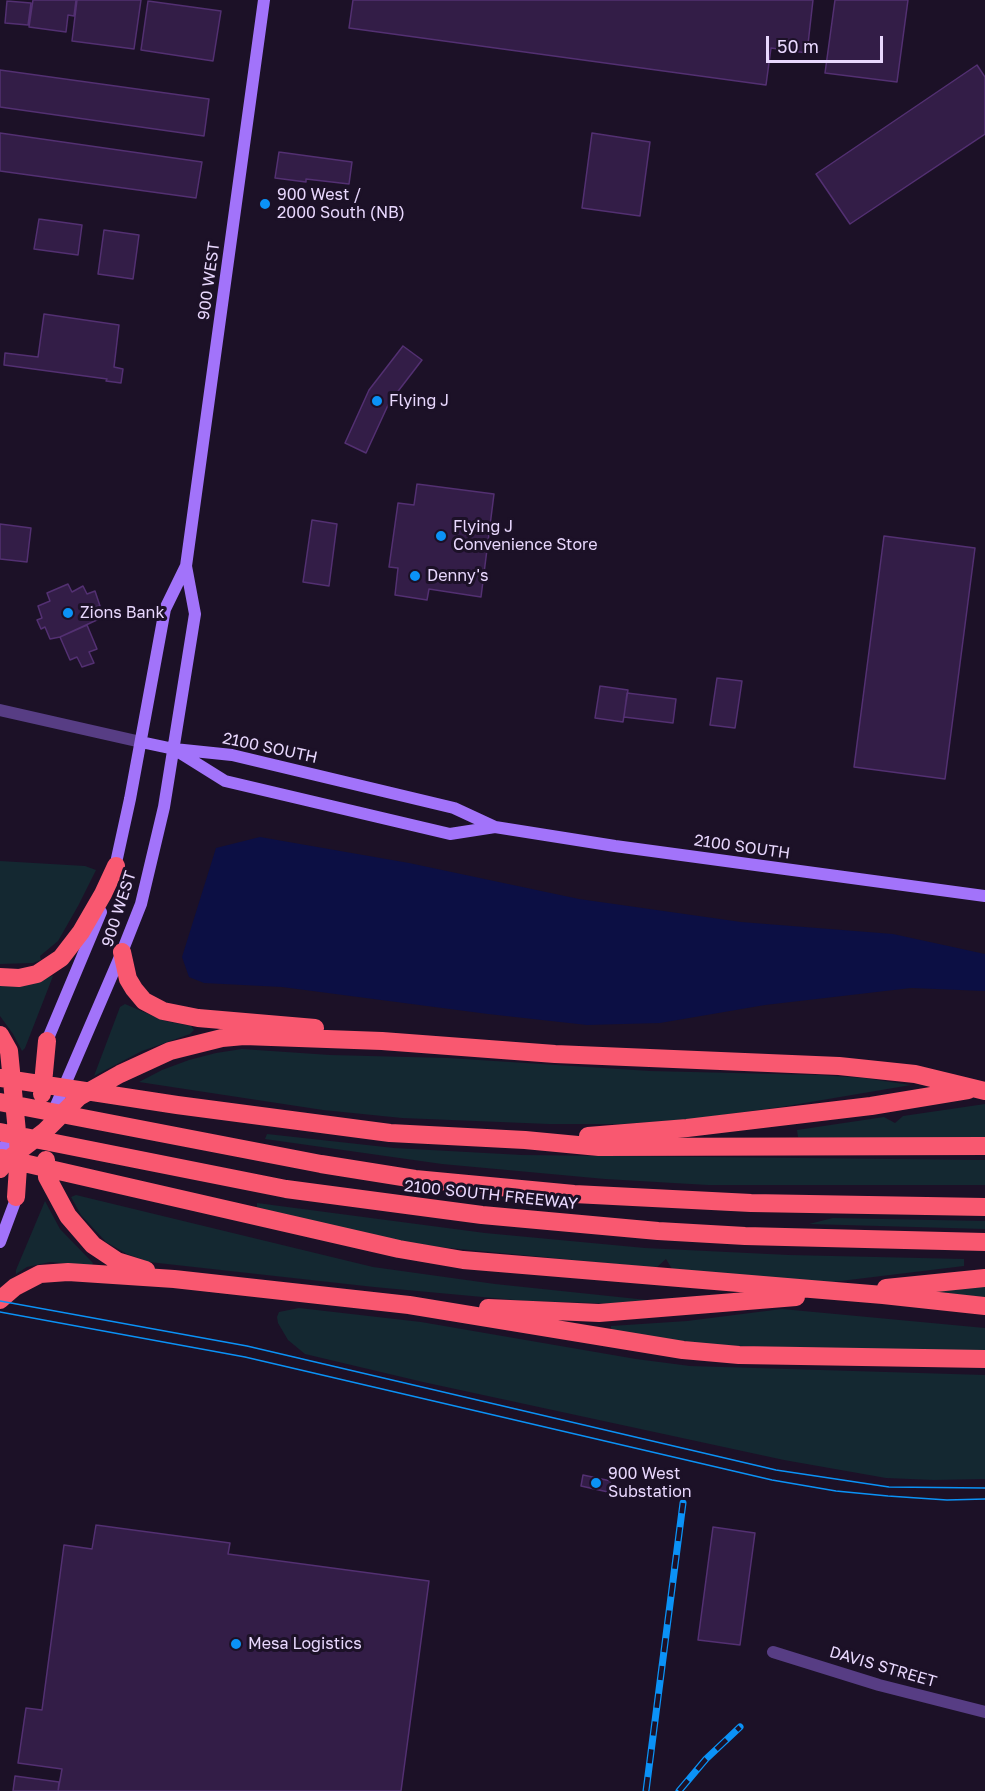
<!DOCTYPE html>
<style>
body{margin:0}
#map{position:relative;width:985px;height:1791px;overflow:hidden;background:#1c1127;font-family:"Golos Text",sans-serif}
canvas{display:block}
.scale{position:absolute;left:766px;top:36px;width:117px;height:27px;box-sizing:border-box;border:3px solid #e9d8fe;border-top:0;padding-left:8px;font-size:18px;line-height:21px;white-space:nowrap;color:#e9d8fe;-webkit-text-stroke:4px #1c1127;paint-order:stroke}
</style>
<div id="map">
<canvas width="985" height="1791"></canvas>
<div class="scale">50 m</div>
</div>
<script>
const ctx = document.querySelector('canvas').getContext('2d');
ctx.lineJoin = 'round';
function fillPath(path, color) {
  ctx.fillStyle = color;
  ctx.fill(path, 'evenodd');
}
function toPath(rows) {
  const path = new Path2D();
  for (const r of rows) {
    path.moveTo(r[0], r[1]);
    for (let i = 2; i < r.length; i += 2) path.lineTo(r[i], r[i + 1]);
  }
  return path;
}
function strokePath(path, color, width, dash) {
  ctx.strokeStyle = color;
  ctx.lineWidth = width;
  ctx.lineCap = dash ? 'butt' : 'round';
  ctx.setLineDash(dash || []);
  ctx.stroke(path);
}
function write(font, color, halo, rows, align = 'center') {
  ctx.font = font + ' "Golos Text",sans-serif';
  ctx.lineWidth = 6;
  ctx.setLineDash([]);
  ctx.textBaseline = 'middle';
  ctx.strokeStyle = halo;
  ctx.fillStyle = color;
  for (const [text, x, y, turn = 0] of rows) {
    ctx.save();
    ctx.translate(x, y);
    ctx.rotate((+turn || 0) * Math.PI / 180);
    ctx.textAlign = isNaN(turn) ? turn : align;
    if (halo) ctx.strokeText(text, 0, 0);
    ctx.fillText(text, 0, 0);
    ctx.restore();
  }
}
fillPath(toPath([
 [0,861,85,866,96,870,78,906,58,941,40,956,41,960,33,963,0,964],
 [53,976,25,1048,22,1051,13,1034,0,1016,0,983],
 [125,1004,165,1021,191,1026,194,1030,190,1034,142,1051,94,1076,120,1007],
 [242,1049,330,1055,448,1058,650,1071,819,1075,864,1078,911,1085,781,1107,692,1119,622,1124,549,1124,402,1118,323,1110,139,1082,162,1070,189,1060,216,1053],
 [985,1104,985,1139,798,1137,797,1130,884,1117,895,1123,903,1116],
 [267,1134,394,1148,522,1155,985,1160,985,1185,708,1185,605,1179,442,1164,265,1139],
 [76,1195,373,1267,495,1284,666,1302,628,1304,526,1301,374,1287,149,1262,127,1254,106,1242,81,1215,71,1197],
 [45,1201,60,1229,93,1263,92,1266,50,1262,27,1267,16,1274,16,1270],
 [257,1203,485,1233,645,1248,789,1255,964,1259,964,1266,824,1283,672,1269,666,1259,656,1268,439,1247,392,1240,307,1220,257,1207],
 [833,1218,985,1221,985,1229,809,1224],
 [985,1284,985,1297,924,1292],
 [299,1308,421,1322,636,1359,690,1366,985,1375,985,1479,934,1480,886,1478,784,1460,423,1382,305,1354,288,1340,278,1323,277,1317,279,1312],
 [782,1309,985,1328,985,1353,709,1345,611,1331,611,1326,687,1321]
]), '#142831');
fillPath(toPath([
 [260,837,409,863,579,899,741,922,893,934,985,954,985,991,911,988,765,1005,660,1023,587,1025,488,1014,282,987,204,983,189,977,182,957,216,848]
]), '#0c0f44');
const building = toPath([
 [33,0,76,0,74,16,68,15,66,32,29,27,33,0],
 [77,0,141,0,134,49,72,41,77,0],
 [353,0,813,0,807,53,771,48,766,85,349,28,353,0],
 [835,0,908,0,897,82,825,73,835,0],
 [7,1,31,3,28,25,5,23,7,1],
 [148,1,221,11,213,61,141,50,148,1],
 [977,65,985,77,985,134,850,224,816,174,977,65],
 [0,70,209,99,204,136,0,107,0,70],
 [0,133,202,162,196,198,0,171,0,133],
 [592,133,650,142,640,216,582,208,592,133],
 [279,152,352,162,349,184,306,179,306,182,275,178,279,152],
 [39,219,82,225,78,255,34,249,39,219],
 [104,230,139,235,133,279,98,274,104,230],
 [44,314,119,325,114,367,123,369,121,383,106,381,107,379,4,365,5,353,38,357,44,314],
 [403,346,422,360,389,403,366,453,345,443,369,390,403,346],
 [417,484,494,494,481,597,429,589,427,600,395,595,398,568,389,567,398,503,414,505,417,484],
 [312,520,337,524,329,586,303,582,312,520],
 [0,524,31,528,27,562,0,559,0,524],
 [884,536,975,548,945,779,854,767,884,536],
 [68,584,72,592,83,586,87,594,95,591,100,606,94,607,99,619,60,637,50,639,45,627,41,629,37,620,42,618,38,606,50,601,47,593,68,584],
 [87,625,97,649,89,652,94,663,82,667,77,657,70,660,60,637,87,625],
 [717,678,742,681,735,728,710,725,717,678],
 [600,686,628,690,623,722,595,718,600,686],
 [627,693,676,699,673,723,624,717,627,693],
 [583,1475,611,1481,608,1492,581,1486,583,1475],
 [96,1525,230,1543,228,1554,429,1581,401,1791,58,1791,62,1769,18,1763,26,1708,42,1710,64,1545,92,1549,96,1525],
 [713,1527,755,1533,740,1645,698,1640,713,1527],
 [15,1776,59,1782,58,1791,13,1791,15,1776]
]);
fillPath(building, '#331d47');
strokePath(building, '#533072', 1.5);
strokePath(toPath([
 [773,1652,879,1685,985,1712]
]), '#573d84', 12);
strokePath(toPath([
 [0,710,141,742]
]), '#573d84', 12);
strokePath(toPath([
 [141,742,174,749,232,755,454,808,495,827,615,846,985,896],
 [177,751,225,781,450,834,495,827],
 [114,872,130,799,165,609,186,566,264,0],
 [44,1048,101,912],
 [51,1117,122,952,141,904,164,807,195,614,186,566],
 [0,1157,13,1128],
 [0,1242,19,1191]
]), '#a273fa', 12);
strokePath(toPath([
 [122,952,128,979,134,989,144,1001,163,1011,198,1018,315,1028],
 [0,977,19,978,37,974,61,958,81,932,103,894,116,866],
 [0,1035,9,1051,19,1152,16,1197],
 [0,1078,177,1105,390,1133,525,1140,599,1147,985,1146],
 [42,1094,47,1041],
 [0,1102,321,1164,415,1179,574,1194,751,1203,985,1207],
 [0,1132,286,1189,482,1215,658,1231,745,1236,985,1242],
 [588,1136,687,1128,871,1106,968,1090],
 [2,1158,399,1249,463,1260,883,1295,985,1306],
 [46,1160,47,1177,68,1216,93,1245,117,1261,146,1270],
 [0,1169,5,1162,45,1131,79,1097,120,1074,170,1051,222,1038,244,1036,382,1041,555,1054,839,1066,915,1074,985,1091],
 [886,1288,985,1278],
 [0,1300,15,1287,40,1274,68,1272,174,1279,409,1305,683,1350,739,1355,985,1359],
 [488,1308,599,1313,796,1297]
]), '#f95870', 18);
strokePath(toPath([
 [0,1301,247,1346,776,1470,889,1487,985,1488],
 [0,1312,245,1357,772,1480,836,1491,888,1496,947,1500,985,1499]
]), '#0b92f6', 1.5);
const rail = toPath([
 [646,1791,683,1503],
 [679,1791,706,1759,740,1727]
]);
strokePath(rail, '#0b92f6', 7);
strokePath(rail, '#1c1127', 4.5, [14]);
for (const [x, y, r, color] of [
 [265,204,6,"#0b92f6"],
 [377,401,6,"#0b92f6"],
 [441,536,6,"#0b92f6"],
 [415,576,6,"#0b92f6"],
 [68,613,6,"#0b92f6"],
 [596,1483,6,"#0b92f6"],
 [236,1644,6,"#0b92f6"]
]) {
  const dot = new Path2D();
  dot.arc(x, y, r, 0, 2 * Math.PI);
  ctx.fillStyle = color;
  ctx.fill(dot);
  strokePath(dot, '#1c1127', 2);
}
write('16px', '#e9d8fe', '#1c1127', [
 ["900 West /",277,195],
 ["2000 South (NB)",277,213],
 ["Flying J",389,401],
 ["Flying J",453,527],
 ["Convenience Store",453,545],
 ["Denny's",427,576],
 ["Zions Bank",80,613],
 ["900 West",608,1474],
 ["Substation",608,1492],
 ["Mesa Logistics",248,1644]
], 'left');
write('16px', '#e9d8fe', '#1c1127', [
 ["900 WEST",209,281,-82],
 ["2100 SOUTH",270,748,12],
 ["2100 SOUTH",742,847,8],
 ["900 WEST",119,909,-72],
 ["2100 SOUTH FREEWAY",491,1195,6],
 ["DAVIS STREET",883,1667,16]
]);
</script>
